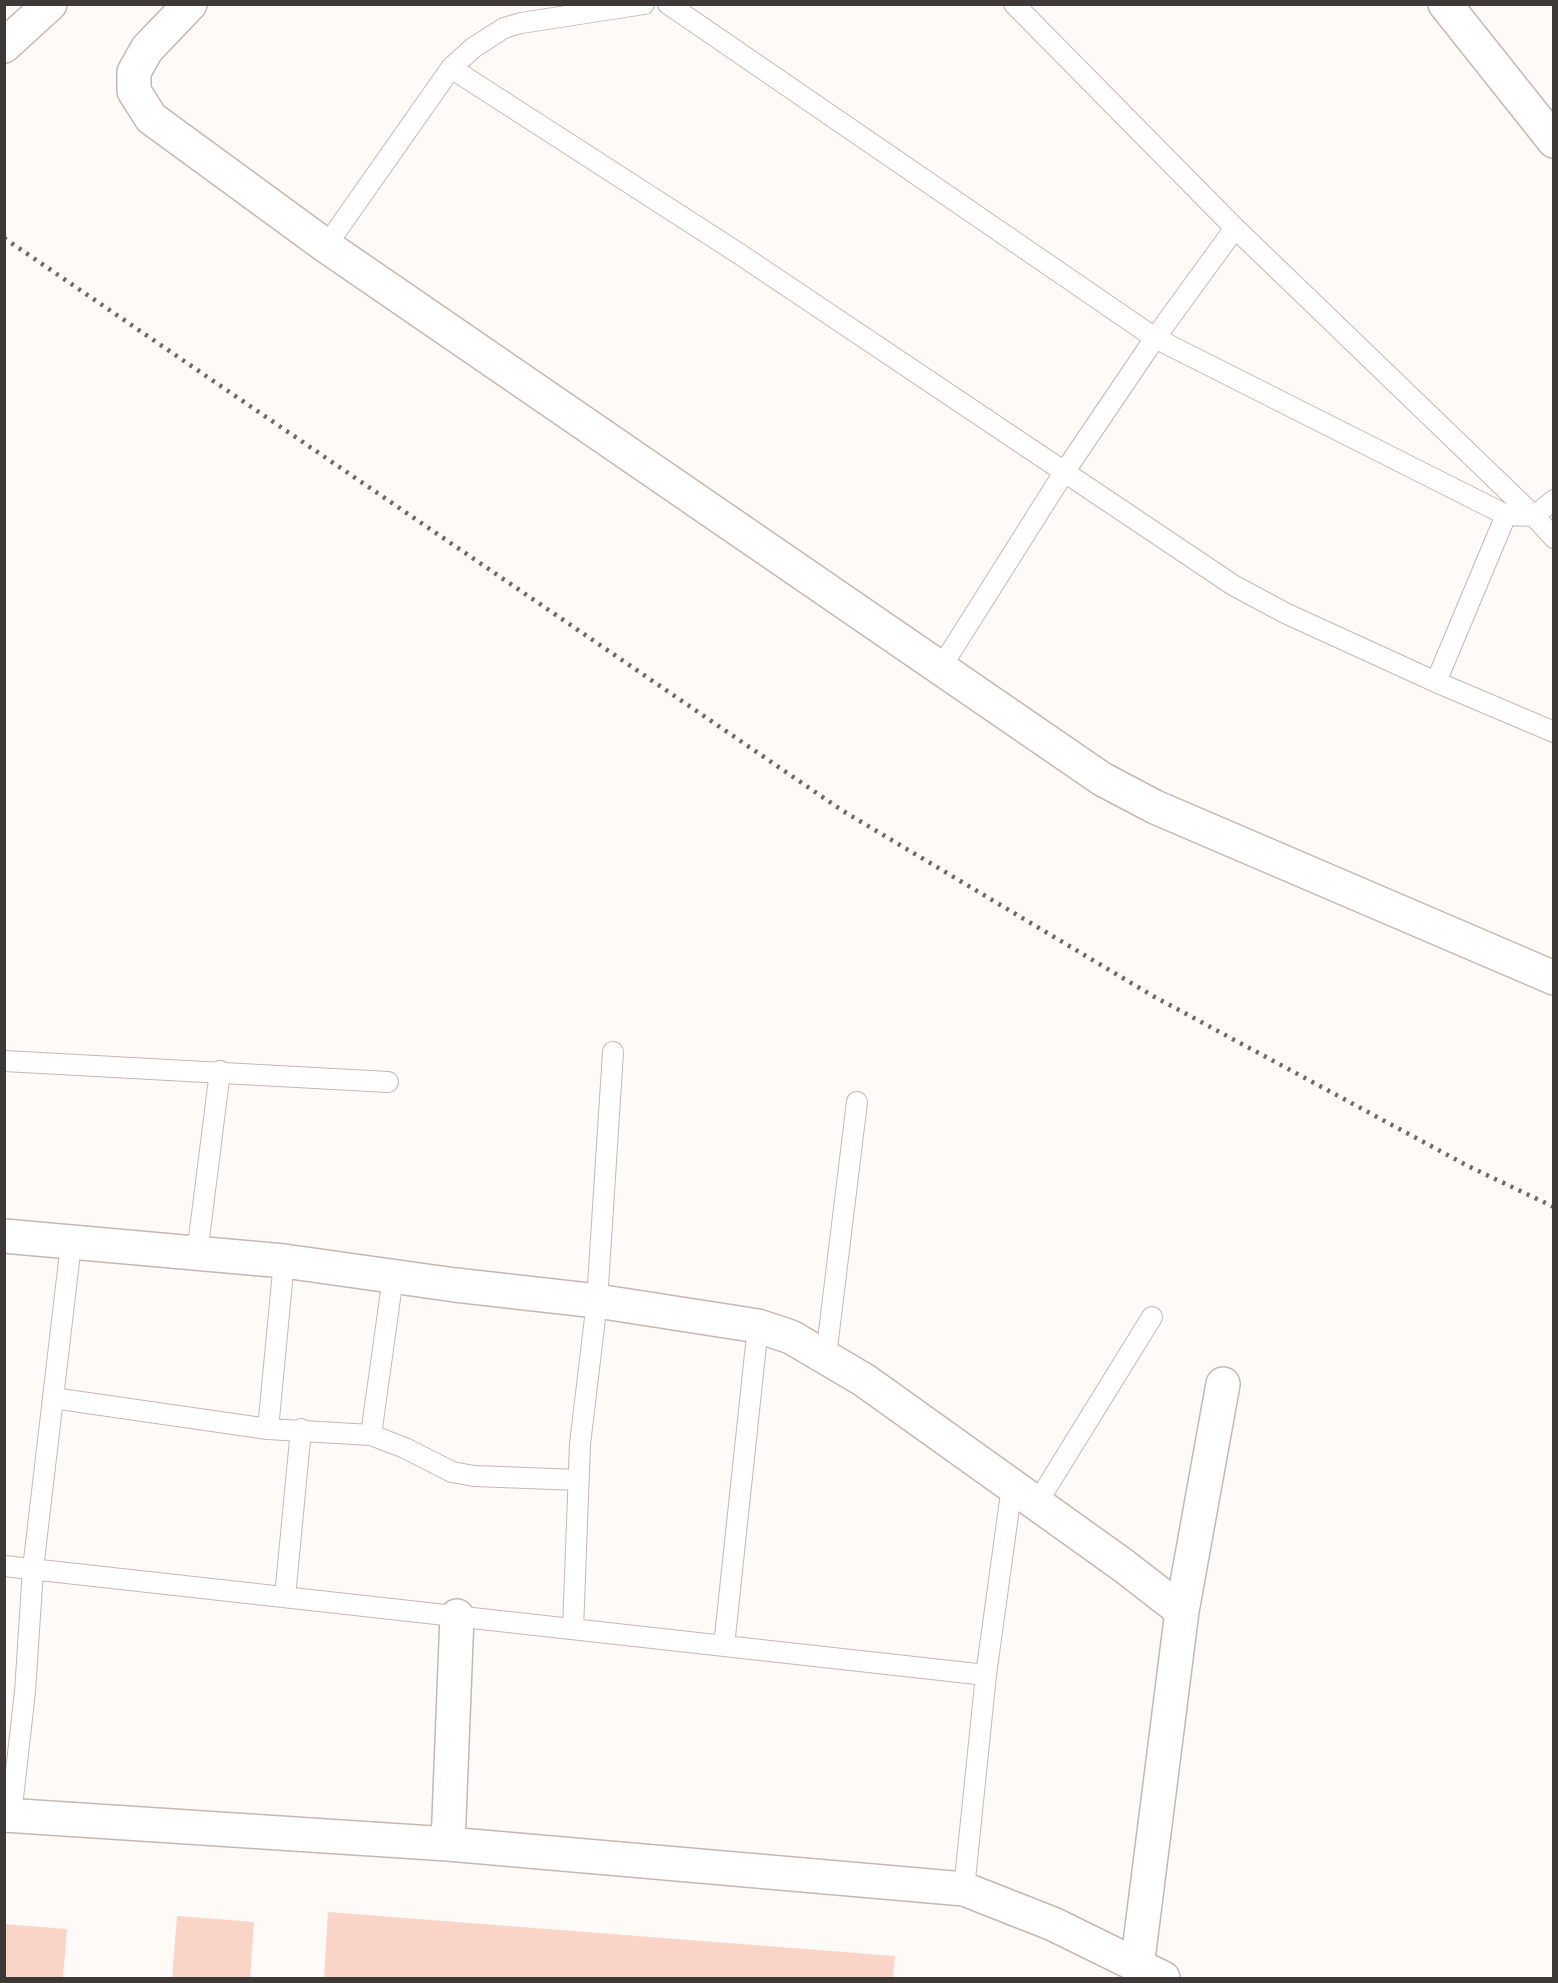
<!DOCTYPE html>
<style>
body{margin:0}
#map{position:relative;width:1558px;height:1983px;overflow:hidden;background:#fdfaf8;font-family:Lora,serif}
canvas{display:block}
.frame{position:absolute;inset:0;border:6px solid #3e3836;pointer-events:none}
</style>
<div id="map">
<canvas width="1558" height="1983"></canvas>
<div class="frame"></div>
</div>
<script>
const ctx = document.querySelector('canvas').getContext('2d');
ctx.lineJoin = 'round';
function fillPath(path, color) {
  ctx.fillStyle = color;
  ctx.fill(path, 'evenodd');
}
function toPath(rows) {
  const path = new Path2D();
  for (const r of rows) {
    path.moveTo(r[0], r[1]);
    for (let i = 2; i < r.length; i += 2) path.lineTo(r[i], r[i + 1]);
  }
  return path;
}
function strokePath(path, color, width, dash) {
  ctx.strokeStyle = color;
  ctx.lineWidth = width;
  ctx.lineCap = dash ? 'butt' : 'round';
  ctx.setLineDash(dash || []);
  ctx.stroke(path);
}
fillPath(toPath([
 [328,1912,895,1956,893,1978,324,1978],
 [177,1916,254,1922,250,1978,172,1978],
 [4,1924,67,1929,63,1978,5,1978]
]), '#fad4c6');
const lane = toPath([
 [668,4,1155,338,1506,515,1534,516,1554,500],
 [1014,4,1235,228,1534,516,1554,538],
 [451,68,738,253,1233,585,1285,613,1436,682,1554,732],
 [326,246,451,68,473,48,504,28,521,23,644,4],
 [940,669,1063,474,1155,338,1235,228],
 [1436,682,1506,515],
 [4,1061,388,1082],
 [197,1254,220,1071],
 [826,1356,857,1102],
 [53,1398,268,1429,371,1435,393,1277],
 [268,1429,284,1261],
 [371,1435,405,1448,452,1472,474,1476,579,1480],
 [1037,1503,1152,1317],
 [4,1566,986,1675],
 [285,1597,301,1429],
 [573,1629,580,1444,597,1301,613,1052],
 [724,1646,758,1326],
 [11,1815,25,1692,33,1569,71,1244],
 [964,1889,986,1675,1012,1486]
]);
const street = toPath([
 [190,4,147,49,134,72,134,91,151,118,326,246,1102,779,1155,807,1554,978],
 [1445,4,1554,141],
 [4,1236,284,1261,455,1285,597,1301,758,1326,791,1337,864,1380,1124,1566,1182,1611],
 [4,1815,448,1844,964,1889,1053,1924,1163,1978],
 [448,1844,457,1616],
 [1137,1967,1182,1611,1223,1384]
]);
const secondary = toPath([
 [4,46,50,4]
]);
strokePath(lane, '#c7b7b2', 22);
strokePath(street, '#c7b7b2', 36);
strokePath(secondary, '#c7b7b2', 36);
strokePath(lane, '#fff', 20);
strokePath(street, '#fff', 33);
strokePath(secondary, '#fff', 33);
strokePath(toPath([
 [4,238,843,811,1153,996,1468,1166,1554,1207]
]), '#6e6967', 4.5, [3, 6]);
</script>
